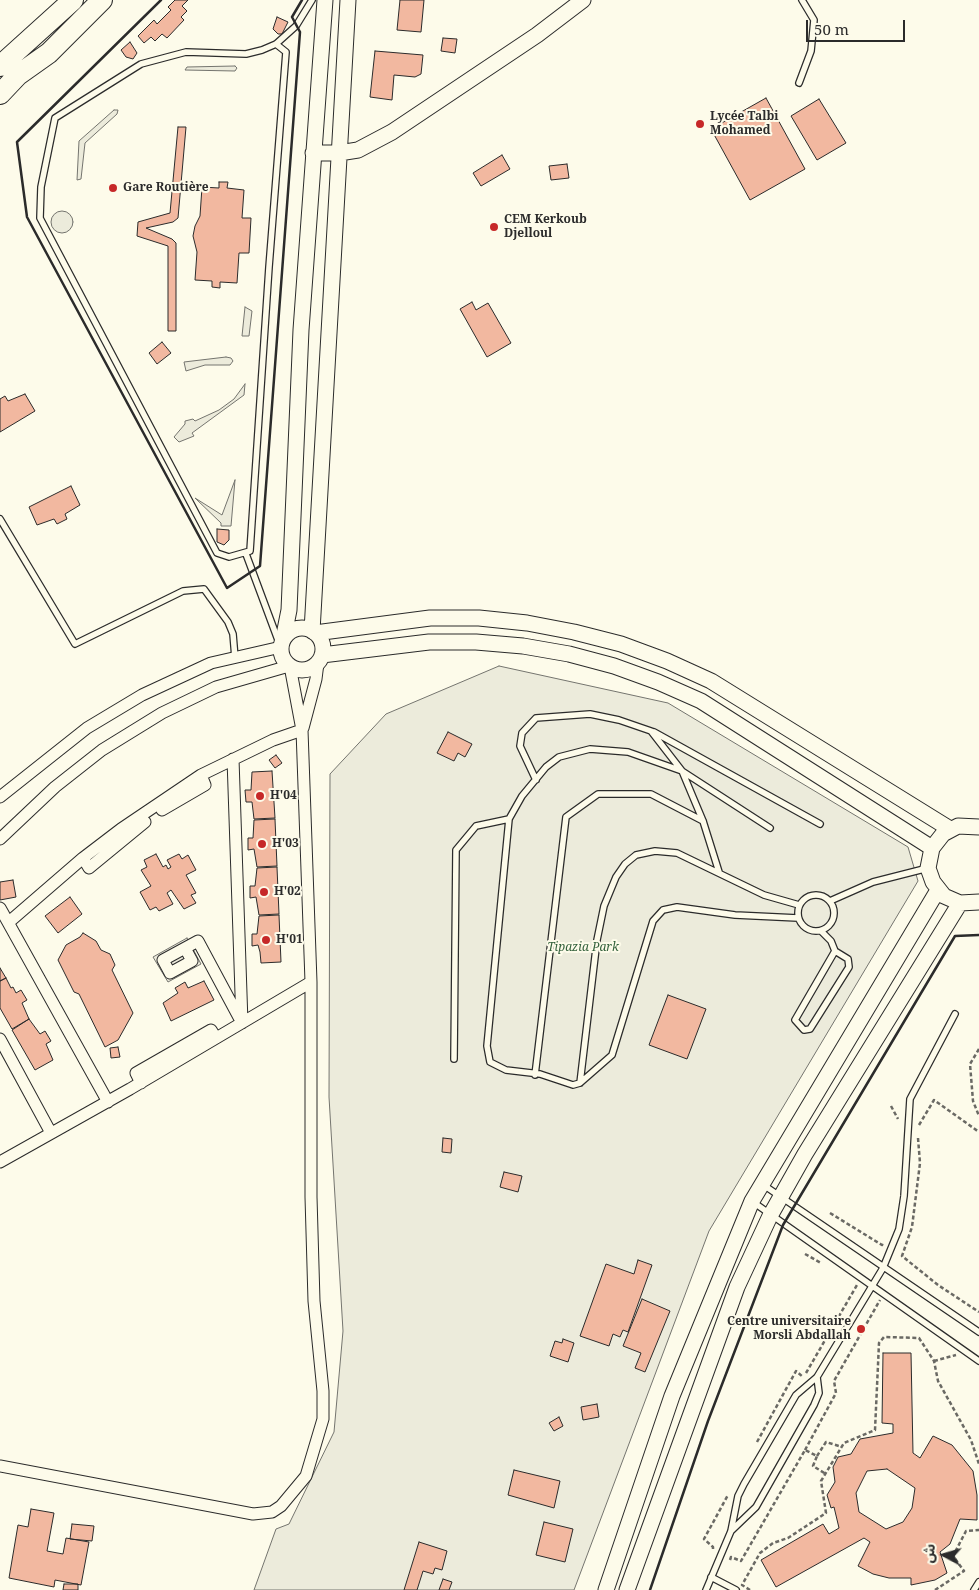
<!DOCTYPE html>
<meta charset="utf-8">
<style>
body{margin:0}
#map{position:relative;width:979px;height:1590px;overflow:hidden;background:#fdfbea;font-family:"Noto Serif","Noto Sans Arabic",serif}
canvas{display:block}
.north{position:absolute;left:919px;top:1530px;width:50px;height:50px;-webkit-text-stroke:4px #fdfbea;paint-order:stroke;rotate:276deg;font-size:14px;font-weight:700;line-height:20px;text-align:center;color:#2b2b2b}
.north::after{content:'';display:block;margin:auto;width:18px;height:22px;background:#2b2b2b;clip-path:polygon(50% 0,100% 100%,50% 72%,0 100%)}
.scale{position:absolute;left:806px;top:20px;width:99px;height:22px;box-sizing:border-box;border:2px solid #2b2b2b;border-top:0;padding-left:6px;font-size:15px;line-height:18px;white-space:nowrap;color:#2b2b2b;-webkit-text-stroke:4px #fdfbea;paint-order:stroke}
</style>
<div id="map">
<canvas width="979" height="1590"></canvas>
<div class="north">ش</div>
<div class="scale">50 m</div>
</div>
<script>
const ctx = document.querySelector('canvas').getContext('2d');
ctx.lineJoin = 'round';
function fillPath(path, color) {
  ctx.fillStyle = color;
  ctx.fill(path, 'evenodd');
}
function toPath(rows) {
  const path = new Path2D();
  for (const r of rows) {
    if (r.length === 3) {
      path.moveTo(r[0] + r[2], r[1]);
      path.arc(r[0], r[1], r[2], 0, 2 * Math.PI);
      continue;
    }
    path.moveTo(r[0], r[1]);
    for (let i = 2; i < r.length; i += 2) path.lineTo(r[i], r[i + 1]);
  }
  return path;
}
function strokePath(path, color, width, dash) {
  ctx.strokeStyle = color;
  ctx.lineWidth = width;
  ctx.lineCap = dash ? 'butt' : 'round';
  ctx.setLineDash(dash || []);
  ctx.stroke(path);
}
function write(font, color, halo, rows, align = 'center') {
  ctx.font = font + ' "Noto Serif",serif';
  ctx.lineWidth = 4;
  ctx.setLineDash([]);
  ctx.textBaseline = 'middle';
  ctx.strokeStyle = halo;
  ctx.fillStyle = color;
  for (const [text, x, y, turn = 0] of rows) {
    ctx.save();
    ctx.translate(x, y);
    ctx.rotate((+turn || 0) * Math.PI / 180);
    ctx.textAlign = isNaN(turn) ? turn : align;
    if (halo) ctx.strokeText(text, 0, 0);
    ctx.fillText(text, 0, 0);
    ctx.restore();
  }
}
const green = toPath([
 [235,66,237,68,235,71,185,70,187,67,235,66],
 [114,110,118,110,117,114,85,143,81,179,77,180,79,141,114,110],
 [62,222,11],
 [245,307,252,311,249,336,242,336,245,307],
 [226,357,231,358,233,361,230,365,205,365,186,371,184,362,226,357],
 [245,384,244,395,192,433,194,436,179,442,174,437,185,424,185,421,193,419,195,421,219,410,234,399,245,384],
 [235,480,231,526,221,526,221,523,195,498,222,515,235,480],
 [499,666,668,703,908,847,918,881,709,1231,574,1590,254,1590,276,1529,289,1524,334,1432,343,1331,329,1097,330,774,386,714,499,666]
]);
fillPath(green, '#ecebdb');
strokePath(green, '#74746e', 1);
const parking = toPath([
 [187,938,201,964,168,982,153,957,187,938]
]);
fillPath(parking, '#eceadb');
strokePath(parking, '#74746e', 1);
const building = toPath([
 [175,0,188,0,182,6,187,11,181,17,184,20,167,38,162,34,155,41,151,37,144,43,138,36,154,20,157,24,171,10,168,7,175,0],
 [400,0,424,0,421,32,397,30,400,0],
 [277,17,288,22,282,34,278,34,273,29,277,17],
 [443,38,457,39,455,53,441,51,443,38],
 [130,42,137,53,133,59,126,57,121,50,130,42],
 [375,51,423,55,421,74,415,77,394,75,392,100,370,97,375,51],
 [766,98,805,169,750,200,711,129,766,98],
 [819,99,846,143,817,160,791,116,819,99],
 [178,127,186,127,178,218,173,222,146,228,172,239,176,243,176,331,168,331,168,246,137,236,138,222,170,213,178,127],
 [502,155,510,169,481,186,473,173,502,155],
 [567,164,569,178,551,180,549,166,567,164],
 [219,182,228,182,227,188,244,190,242,218,251,218,249,253,239,253,237,283,220,282,220,288,212,287,212,281,195,280,197,252,193,236,195,226,200,216,202,187,219,188,219,182],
 [472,302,476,310,488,303,511,343,487,357,460,309,472,302],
 [162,342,171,353,157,364,149,353,162,342],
 [25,394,35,411,0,432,0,399,5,396,8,401,25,394],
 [71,486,80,505,65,514,67,519,57,524,54,519,37,525,29,507,71,486],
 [217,529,229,530,229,540,224,545,217,542,217,529],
 [448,732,472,744,465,757,458,753,454,761,437,753,448,732],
 [276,755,282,763,275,768,269,760,276,755],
 [272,771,275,818,254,819,252,802,246,802,245,790,251,790,252,772,272,771],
 [275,819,277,866,257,867,254,849,248,850,248,838,253,838,254,820,275,819],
 [156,854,163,867,166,865,168,869,171,867,167,860,179,854,182,859,188,855,196,870,186,875,196,893,191,895,196,903,184,909,171,890,167,893,173,904,159,911,156,907,150,910,140,892,151,886,141,870,147,867,144,860,156,854],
 [277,867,279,914,259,915,256,897,250,898,250,886,255,886,257,868,277,867],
 [13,880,16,897,0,900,0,882,13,880],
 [70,897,82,914,58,933,45,916,70,897],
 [279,915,281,962,261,963,260,952,258,945,252,946,252,934,257,934,259,916,279,915],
 [83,933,96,941,101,950,110,954,115,965,112,970,133,1013,118,1040,105,1047,79,994,74,992,58,960,66,945,80,937,83,933],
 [0,968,6,978,0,981,0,968],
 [6,978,11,988,13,987,16,993,21,990,27,1000,22,1003,29,1019,12,1029,0,1008,0,981,6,978],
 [204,981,214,1000,171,1021,163,1003,178,993,175,988,185,982,188,988,204,981],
 [668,995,706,1009,687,1059,649,1045,668,995],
 [29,1019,40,1034,45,1031,51,1041,46,1044,53,1060,35,1070,12,1030,29,1019],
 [118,1047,120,1057,111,1058,110,1048,118,1047],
 [443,1138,452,1139,451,1153,442,1152,443,1138],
 [504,1172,522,1176,518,1192,500,1187,504,1172],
 [638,1260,652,1265,628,1332,623,1330,620,1337,613,1334,609,1346,580,1336,606,1264,634,1274,638,1260],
 [642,1299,670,1311,645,1372,635,1368,641,1353,623,1346,642,1299],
 [563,1339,574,1343,568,1362,550,1356,555,1341,562,1343,563,1339],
 [883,1353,911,1353,913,1453,920,1458,933,1436,952,1445,973,1471,977,1495,977,1520,960,1519,950,1544,940,1552,947,1573,935,1580,911,1585,911,1578,889,1578,873,1574,858,1566,870,1542,864,1538,776,1587,761,1560,823,1524,829,1534,839,1528,834,1507,831,1508,827,1495,835,1482,833,1467,838,1457,851,1454,860,1439,893,1433,893,1424,882,1423,883,1353],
 [887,1469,915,1488,912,1508,903,1522,886,1529,859,1512,856,1493,867,1471,887,1469],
 [597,1404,599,1417,583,1420,581,1407,597,1404],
 [559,1417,563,1426,554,1431,549,1423,559,1417],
 [514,1470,560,1481,554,1508,508,1495,514,1470],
 [31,1509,54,1513,47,1551,63,1554,66,1538,89,1542,81,1585,55,1580,54,1587,9,1578,18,1525,28,1527,31,1509],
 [544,1522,573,1529,565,1562,536,1555,544,1522],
 [72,1524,94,1526,92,1541,70,1539,72,1524],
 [419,1542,447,1551,442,1570,435,1568,433,1574,423,1571,417,1590,404,1590,419,1542],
 [443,1579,452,1582,449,1590,439,1590,443,1579],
 [64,1584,78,1584,78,1590,63,1590,64,1584]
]);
fillPath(building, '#f2b8a0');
strokePath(building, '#2b2b2b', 1);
const service = toPath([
 [276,44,286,52,269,267,250,551,229,557,217,553,40,218,41,187,55,118,141,64,186,52,246,54,262,50,276,44,296,26,312,0],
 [799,83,811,51,814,20,802,0],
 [0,519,75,644,183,591,204,589,228,622,233,634,235,658],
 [246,554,278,640],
 [654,732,820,824],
 [536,780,520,746,522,733,536,718,590,714,619,720,651,731,682,771,770,828],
 [719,872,703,821,682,771,628,752,590,749,559,757,546,767,522,796,509,819,487,1046,490,1062,506,1070,540,1074,573,1085,580,1083,612,1055,653,921,663,910,677,907,735,915,798,918],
 [816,913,18],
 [830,901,873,882,928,868],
 [821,931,831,941,835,951,795,1020,804,1030,810,1029,849,967,848,959,835,951],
 [454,1059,456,850,476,826,509,819],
 [535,1075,566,817,598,794,651,794,703,821],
 [580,1083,597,940,604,906,616,877,625,864,636,855,655,851,677,853,764,895,799,905],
 [762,1184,979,1332],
 [753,1202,979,1361],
 [731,1531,756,1507,814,1405,819,1393,817,1377],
 [711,1577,736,1590],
 [706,1590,731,1531,738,1496,744,1484,796,1395,817,1377,883,1268,899,1229,904,1196,910,1099,955,1014],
 [974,1590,979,1582]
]);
const minor = toPath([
 [303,728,316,679,318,663],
 [0,797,87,728,142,695,211,663,281,647],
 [162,810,205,785,201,775],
 [0,839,55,787,102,750,162,713,216,687,289,666],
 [83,858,89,868,145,822],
 [0,908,108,1102],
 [9,922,83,858,121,829,201,775,273,740,302,730],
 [185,948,192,961,170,973,163,960,198,941,242,1023,233,759],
 [0,1039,51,1133],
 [141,1083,136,1073,211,1030,216,1038],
 [0,1162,130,1089,311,982],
 [0,1466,253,1514,272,1512,281,1506,306,1476,323,1419,323,1391,314,1301,311,1197,311,982,302,730,290,666]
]);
const tertiary = toPath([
 [313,153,339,153,358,150,392,132,537,35,583,0],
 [302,649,21],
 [312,631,348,0],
 [315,633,430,618,479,618,527,623,574,632,621,644,667,661,711,681,950,829],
 [283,640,289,610,301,330,325,0],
 [322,655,429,642,476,642,523,646,569,654,614,666,658,682,701,701,932,848],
 [979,827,958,826,943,834,932,848,928,868,933,882,944,896,960,903,979,902],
 [606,1590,672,1396,752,1201,938,890],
 [627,1590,737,1287,770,1216,805,1154,960,903]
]);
const trunk = toPath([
 [0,66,73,0],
 [0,94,18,75,49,53,102,0]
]);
strokePath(service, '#2b2b2b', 8);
strokePath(minor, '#2b2b2b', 13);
strokePath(tertiary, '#2b2b2b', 17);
strokePath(trunk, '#2b2b2b', 22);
strokePath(toPath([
 [979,1049,970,1064,973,1101,979,1116],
 [891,1106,898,1119],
 [919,1125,934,1100,979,1132],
 [918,1138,920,1163,912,1227,902,1256,938,1285,979,1312],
 [830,1213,882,1245,883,1242],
 [805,1254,821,1263],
 [934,1361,956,1355],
 [806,1373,857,1285],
 [757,1442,796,1371,803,1377],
 [805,1450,836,1393,834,1381,880,1300],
 [817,1456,826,1442,842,1447],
 [713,1549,713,1547,704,1539,728,1495],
 [730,1560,731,1557,741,1561,805,1450,817,1456,813,1466,826,1474],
 [750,1590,742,1585,760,1553,773,1543,788,1538,826,1513,821,1481,844,1443,875,1430,879,1343,884,1337,919,1338,934,1361,938,1381,971,1440,979,1464],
 [935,1590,964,1571,953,1556,966,1531,979,1530]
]), '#6a6964', 2.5, [4, 2.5]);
strokePath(service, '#fdfbea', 5.5);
strokePath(minor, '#fdfbea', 11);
strokePath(tertiary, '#fdfbea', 15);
strokePath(trunk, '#fdfbea', 20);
strokePath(toPath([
 [161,0,17,142,27,217,227,588,260,566,300,32,292,17,302,0],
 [650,1590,708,1421,783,1225,955,936,979,935]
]), '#2b2b2b', 2.5);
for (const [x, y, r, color] of [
 [700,124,5,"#c62828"],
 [113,188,5,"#c62828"],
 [494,227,5,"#c62828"],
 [260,796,5,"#c62828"],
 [262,844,5,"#c62828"],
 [264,892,5,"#c62828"],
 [266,940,5,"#c62828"],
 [861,1329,5,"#c62828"]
]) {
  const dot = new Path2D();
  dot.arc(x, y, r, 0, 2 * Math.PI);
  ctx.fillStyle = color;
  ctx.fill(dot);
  strokePath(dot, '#fdfbea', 2);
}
write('bold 12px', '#2b2b2b', '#fdfbea', [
 ["Lycée Talbi",710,117],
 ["Mohamed",710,131],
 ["Gare Routière",123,188],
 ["CEM Kerkoub",504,220],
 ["Djelloul",504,234],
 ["H'04",270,796],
 ["H'03",272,844],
 ["H'02",274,892],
 ["H'01",276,940],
 ["Centre universitaire",851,1322,"right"],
 ["Morsli Abdallah",851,1336,"right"]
], 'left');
write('italic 12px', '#34623c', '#fdfbea', [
 ["Tipazia Park",583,948]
]);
</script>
